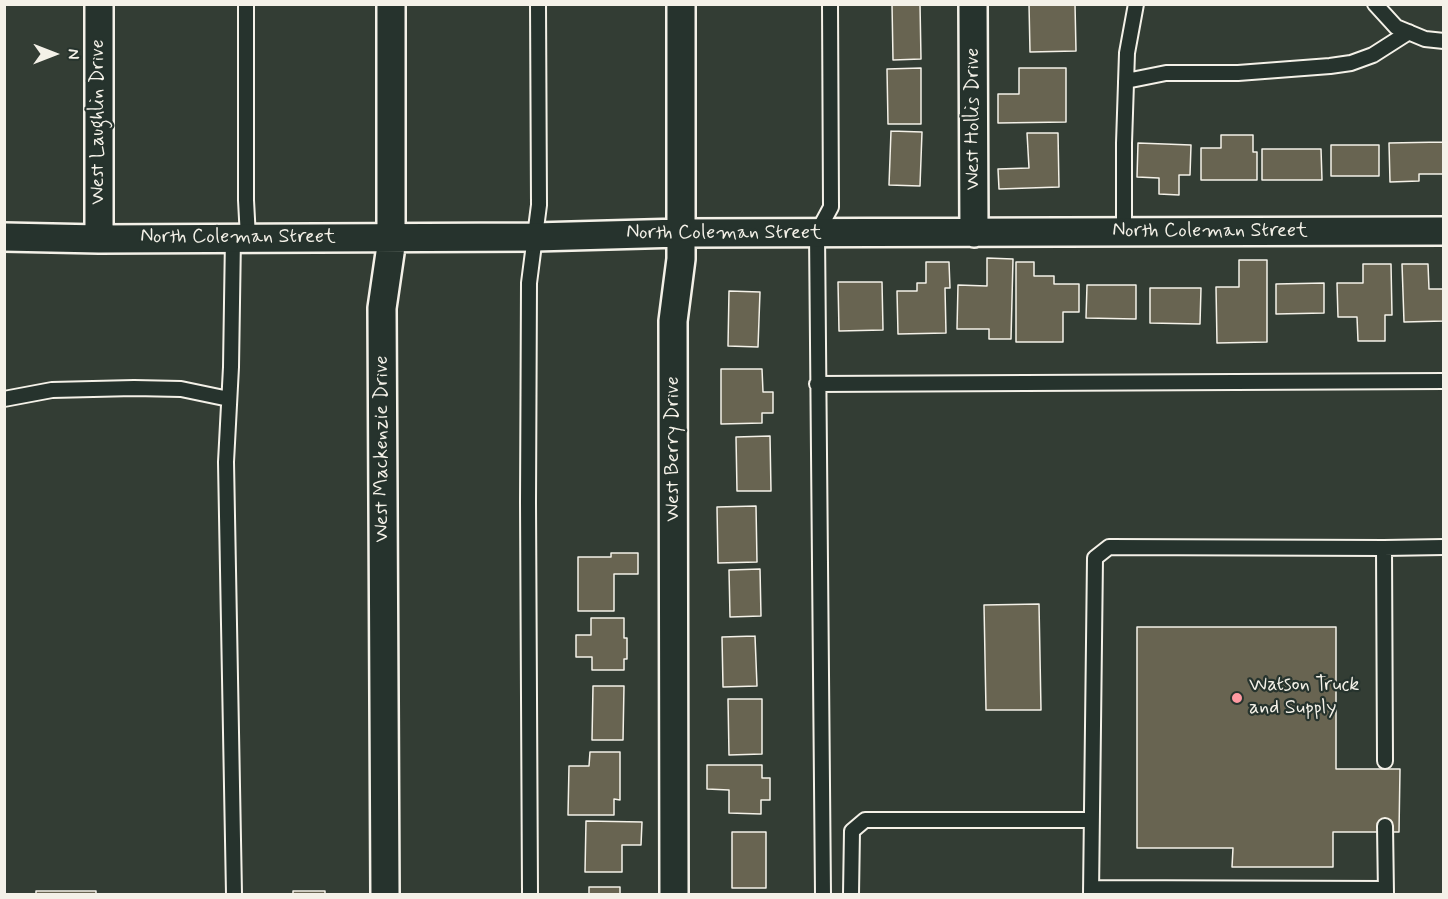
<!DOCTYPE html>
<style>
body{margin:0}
#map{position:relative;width:1448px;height:899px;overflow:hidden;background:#333d34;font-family:Mynerve,sans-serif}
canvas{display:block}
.frame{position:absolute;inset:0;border:6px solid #f4f1e8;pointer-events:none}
.north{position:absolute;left:24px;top:24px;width:60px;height:60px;-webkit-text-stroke:4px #26332d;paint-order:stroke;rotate:90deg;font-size:16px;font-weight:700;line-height:24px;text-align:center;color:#f4f1e8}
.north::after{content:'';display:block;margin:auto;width:21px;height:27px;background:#f4f1e8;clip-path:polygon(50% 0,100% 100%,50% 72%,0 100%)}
</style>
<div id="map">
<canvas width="1448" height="899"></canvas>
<div class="frame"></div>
<div class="north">N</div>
</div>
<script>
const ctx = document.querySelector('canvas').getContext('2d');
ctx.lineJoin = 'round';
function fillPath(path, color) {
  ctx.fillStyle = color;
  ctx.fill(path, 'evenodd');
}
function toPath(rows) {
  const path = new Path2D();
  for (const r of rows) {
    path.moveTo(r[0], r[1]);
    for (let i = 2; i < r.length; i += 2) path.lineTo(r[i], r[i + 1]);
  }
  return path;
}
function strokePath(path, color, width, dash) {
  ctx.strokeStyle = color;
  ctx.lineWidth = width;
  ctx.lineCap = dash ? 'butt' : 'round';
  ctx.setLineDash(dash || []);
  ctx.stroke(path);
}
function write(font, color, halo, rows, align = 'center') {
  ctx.font = font + ' Mynerve,sans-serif';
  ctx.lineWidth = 4.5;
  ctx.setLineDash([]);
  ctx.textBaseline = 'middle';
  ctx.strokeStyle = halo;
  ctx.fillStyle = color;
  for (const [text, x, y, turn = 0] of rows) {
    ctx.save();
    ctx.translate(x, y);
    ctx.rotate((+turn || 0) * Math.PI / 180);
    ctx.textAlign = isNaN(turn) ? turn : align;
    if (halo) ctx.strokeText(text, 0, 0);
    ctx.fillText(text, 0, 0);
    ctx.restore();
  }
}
const building = toPath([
 [892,4,920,4,921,59,893,60,892,4],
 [1029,4,1075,4,1076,51,1030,52,1029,4],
 [921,68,921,124,888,124,887,69,921,68],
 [1019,68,1066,68,1066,122,998,123,998,94,1019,94,1019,68],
 [891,131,922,132,920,186,889,185,891,131],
 [1027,133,1058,133,1059,187,999,189,998,169,1029,168,1027,133],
 [1221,135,1253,135,1253,152,1257,152,1257,180,1201,180,1201,148,1221,148,1221,135],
 [1443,142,1444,174,1419,174,1419,181,1390,182,1389,143,1443,142],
 [1138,143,1191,145,1190,175,1179,175,1179,195,1159,194,1159,178,1137,177,1138,143],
 [1331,145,1379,145,1379,176,1331,176,1331,145],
 [1262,149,1321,149,1322,180,1262,180,1262,149],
 [987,258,1013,259,1011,339,989,339,989,329,957,329,958,285,987,286,987,258],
 [1239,260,1267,260,1267,342,1217,343,1216,287,1239,287,1239,260],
 [926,262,949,262,950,288,945,288,946,333,898,334,897,291,917,291,917,283,926,283,926,262],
 [1016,262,1034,262,1034,276,1054,276,1054,284,1079,284,1079,312,1063,312,1063,342,1016,342,1016,262],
 [1363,264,1391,264,1392,315,1385,315,1385,341,1358,341,1357,317,1338,317,1337,283,1363,283,1363,264],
 [1402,264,1428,264,1429,289,1444,289,1444,321,1404,322,1402,264],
 [838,282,882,282,883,330,839,331,838,282],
 [1324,283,1324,313,1276,314,1276,284,1324,283],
 [1087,285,1136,285,1136,319,1086,318,1087,285],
 [1150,288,1201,288,1200,324,1150,323,1150,288],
 [729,291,760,292,758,347,728,346,729,291],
 [721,369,762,369,763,392,773,392,773,413,762,413,762,423,721,424,721,369],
 [770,436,771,491,737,491,736,437,770,436],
 [756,506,757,562,718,563,717,507,756,506],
 [611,553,638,553,638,574,614,574,614,611,578,611,578,557,611,557,611,553],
 [760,569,761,616,730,617,729,570,760,569],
 [1039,604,1041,710,986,710,984,605,1039,604],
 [591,618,624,618,624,638,627,638,627,659,624,659,624,670,592,670,592,657,576,657,576,635,591,635,591,618],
 [1137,627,1336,627,1336,769,1400,769,1399,832,1333,832,1333,867,1232,867,1233,848,1137,848,1137,627],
 [755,636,757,686,723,687,722,637,755,636],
 [593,686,624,686,623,740,592,740,593,686],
 [728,699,762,699,762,754,729,755,728,699],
 [590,752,620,752,620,800,614,799,614,815,568,815,569,766,589,766,590,752],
 [707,765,762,765,762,778,770,778,770,800,761,800,761,814,729,813,729,790,707,789,707,765],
 [586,821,642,822,641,845,622,845,622,872,585,872,586,821],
 [732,832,766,832,766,888,732,888,732,832],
 [589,887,620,887,620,894,589,894,589,887],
 [36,891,96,891,96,894,36,894,36,891],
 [293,891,325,891,325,894,293,894,293,891]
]);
fillPath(building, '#686451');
strokePath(building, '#f4f1e8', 1.5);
const lane = toPath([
 [246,4,246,200,248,238],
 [1375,4,1396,27,1425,39,1444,41],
 [1126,81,1166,73,1238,73,1330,66,1351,63,1373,55,1409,32],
 [1124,233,1124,143,1127,53,1136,4],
 [233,238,231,367,226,462,234,894],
 [817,384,1444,381],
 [4,399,52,390,134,388,181,389,229,399],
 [1384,548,1444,547],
 [1385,826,1386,894],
 [1091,888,1386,889],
 [530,894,528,502,529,283,539,205,538,4],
 [823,894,817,233,831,207,830,4],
 [851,894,852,831,865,820,1091,820],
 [1091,894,1095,558,1109,547,1384,548,1385,761]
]);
const street = toPath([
 [973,4,974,233],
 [4,237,99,239,535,237,681,233,1444,231],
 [99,239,99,4],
 [385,894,382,308,391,246,391,4],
 [674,894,673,321,681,259,681,4]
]);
strokePath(lane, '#f4f1e8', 18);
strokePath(street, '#f4f1e8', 32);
strokePath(lane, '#26332d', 14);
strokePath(street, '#26332d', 27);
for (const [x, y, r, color] of [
 [1237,698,6,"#ff9aa2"]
]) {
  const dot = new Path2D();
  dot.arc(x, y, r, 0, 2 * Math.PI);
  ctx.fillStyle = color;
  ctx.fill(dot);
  strokePath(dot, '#26332d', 2);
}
write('20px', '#f4f1e8', '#26332d', [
 ["West Hollis Drive",974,119,-90],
 ["West Laughlin Drive",99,122,-90],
 ["North Coleman Street",1210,232],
 ["North Coleman Street",724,234],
 ["North Coleman Street",238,238],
 ["West Mackenzie Drive",383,449,-90],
 ["West Berry Drive",674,449,-90]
]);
write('20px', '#f4f1e8', '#26332d', [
 ["Watson Truck",1249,686],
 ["and Supply",1249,709]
], 'left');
</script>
